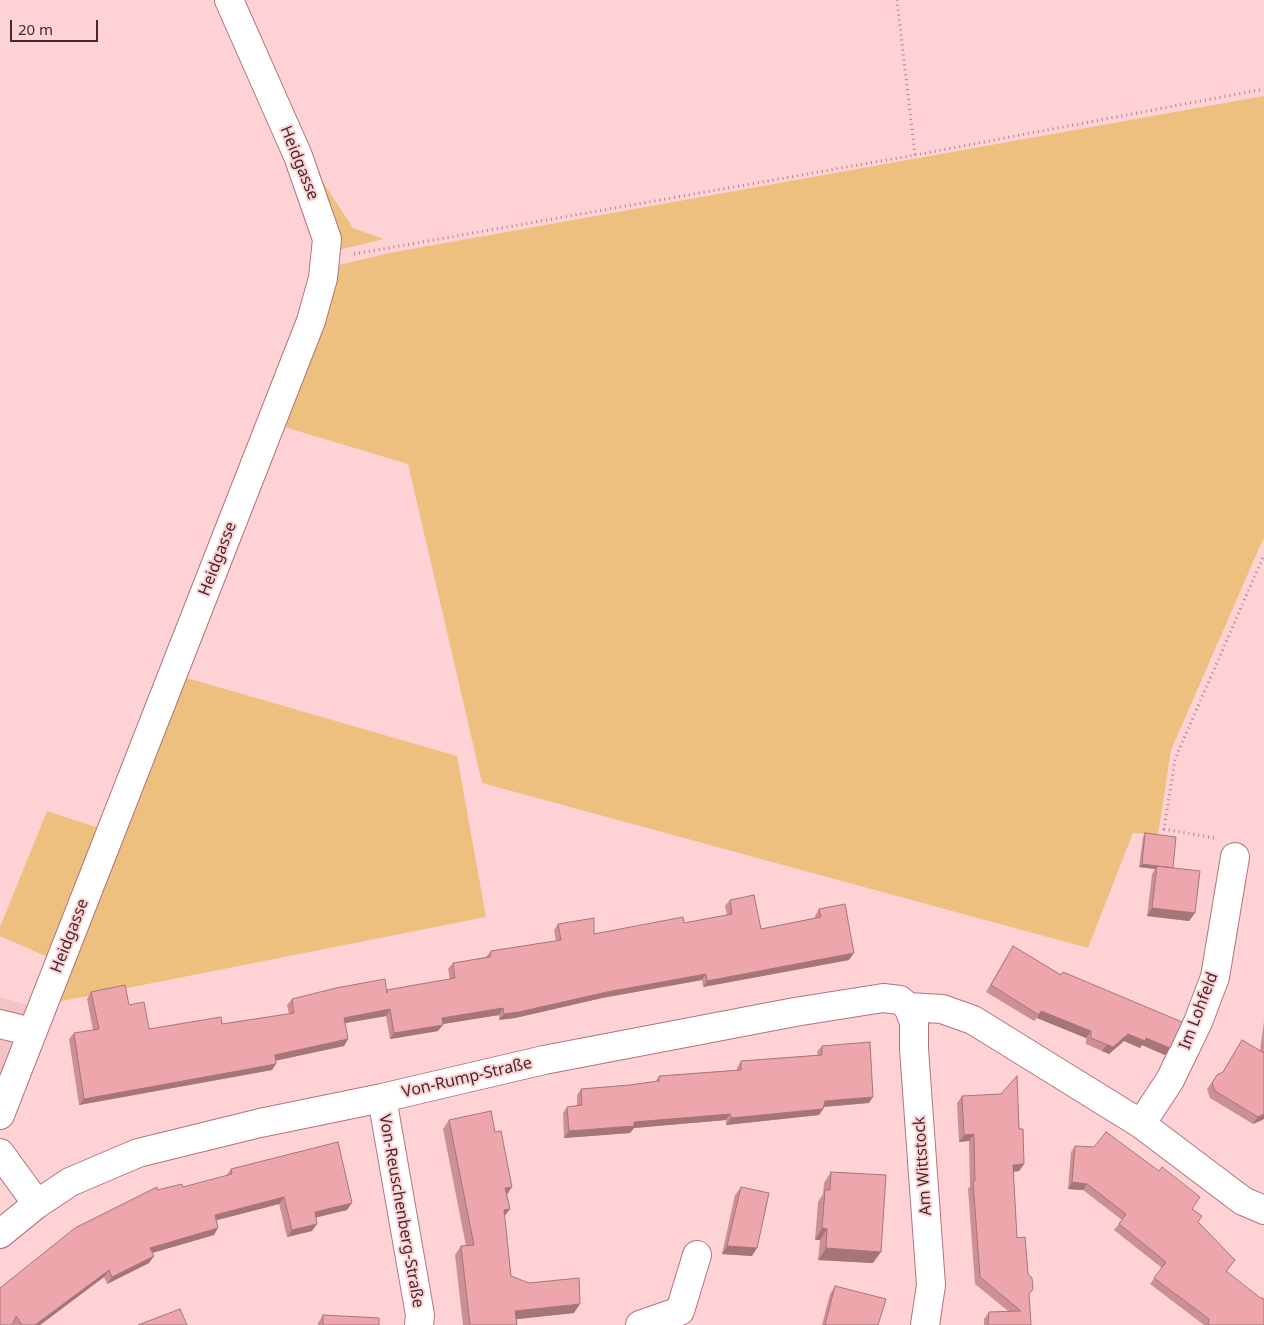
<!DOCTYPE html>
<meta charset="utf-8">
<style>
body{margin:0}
#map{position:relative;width:1264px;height:1325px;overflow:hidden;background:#ffd3d5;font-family:"Noto Sans",sans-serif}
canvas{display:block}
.scale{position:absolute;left:10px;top:20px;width:88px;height:22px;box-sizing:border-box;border:2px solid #452a2c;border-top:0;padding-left:6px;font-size:15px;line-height:18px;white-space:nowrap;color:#452a2c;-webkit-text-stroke:4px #ffd3d5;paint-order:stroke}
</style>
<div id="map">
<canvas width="1264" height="1325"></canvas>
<div class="scale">20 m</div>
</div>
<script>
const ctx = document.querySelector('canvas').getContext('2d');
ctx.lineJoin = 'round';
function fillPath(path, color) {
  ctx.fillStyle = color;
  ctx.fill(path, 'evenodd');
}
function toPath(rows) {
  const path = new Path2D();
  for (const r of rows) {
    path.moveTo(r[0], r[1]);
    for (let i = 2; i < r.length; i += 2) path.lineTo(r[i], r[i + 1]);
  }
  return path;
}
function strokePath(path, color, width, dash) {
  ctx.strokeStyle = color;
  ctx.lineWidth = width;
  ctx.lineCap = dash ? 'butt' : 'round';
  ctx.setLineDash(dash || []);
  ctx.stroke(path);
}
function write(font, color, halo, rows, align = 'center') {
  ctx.font = font + ' "Noto Sans",sans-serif';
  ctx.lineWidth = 4;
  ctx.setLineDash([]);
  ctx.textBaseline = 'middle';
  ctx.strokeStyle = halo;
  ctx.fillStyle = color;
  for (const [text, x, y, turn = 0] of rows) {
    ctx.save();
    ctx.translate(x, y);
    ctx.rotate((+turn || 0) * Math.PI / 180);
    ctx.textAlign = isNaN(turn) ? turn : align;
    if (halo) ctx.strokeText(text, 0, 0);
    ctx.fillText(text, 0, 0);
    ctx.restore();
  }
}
fillPath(toPath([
 [0,997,32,1006,0,1079]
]), '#f3c3c6');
fillPath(toPath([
 [1264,96,1264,537,1171,750,1158,835,1133,833,1088,948,482,783,408,464,281,426,339,265,389,253],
 [321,179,353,228,384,239,338,250,337,229],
 [180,676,457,756,486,917,57,1002],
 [47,811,102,829,50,958,0,936,0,927]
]), '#eec080');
const minor = toPath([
 [908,1007,942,1009,973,1020,1141,1124,1243,1201,1264,1210],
 [0,1024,32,1032],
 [382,1098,420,1315,419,1325],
 [0,1115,311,321,323,278,327,239,298,156,229,0],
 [1141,1124,1170,1080,1198,1022,1215,977,1235,857],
 [0,1153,37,1204],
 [0,1234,37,1204,70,1182,138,1153,260,1123,382,1098,544,1060,795,1012,883,998,900,1000,908,1007,914,1022,914,1049,931,1285,925,1325],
 [640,1325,680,1311,697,1255]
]);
strokePath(minor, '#b47378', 30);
strokePath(toPath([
 [915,155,1264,89],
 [354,254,915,155,897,0],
 [1214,838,1164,829,1175,759,1264,555]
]), '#a98587', 3, [1, 4]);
strokePath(minor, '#fff', 28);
fillPath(toPath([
 [1145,833,1172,868,1195,913,1189,921,1147,916,1152,874,1155,869,1139,867,1143,837],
 [730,900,761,929,815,918,815,916,819,909,849,960,703,987,702,980,602,998,515,1018,499,1020,499,1015,442,1024,438,1031,390,1039,386,1016,345,1023,348,1039,344,1046,276,1060,272,1070,79,1105,69,1039,74,1033,93,1030,87,999,91,992,129,1005,149,1029,222,1024,289,1014,287,1005,292,999,387,990,450,979,448,969,453,963,486,957,491,951,556,941,554,930,558,924,594,934,684,923,727,915,725,906],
 [1013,946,1170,1048,1165,1055,1142,1045,1140,1048,1124,1041,1109,1054,1086,1044,1086,1038,1037,1018,1034,1021,986,992],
 [1264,1021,1264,1119,1253,1124,1210,1098,1207,1089,1217,1075,1222,1073,1242,1040,1260,1051],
 [822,1046,869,1103,824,1107,819,1115,726,1125,726,1120,634,1128,630,1133,564,1138,563,1113,567,1107,577,1106,577,1095,581,1089,630,1085,656,1081,659,1076,737,1070,737,1068,741,1061,818,1055,817,1052],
 [962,1096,1019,1129,1024,1164,1019,1171,1013,1172,1017,1238,1029,1295,1031,1325,984,1325,984,1319,989,1312,1008,1311,975,1284,968,1189,970,1186,969,1141,959,1142,957,1103],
 [449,1120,507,1195,510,1209,504,1216,511,1276,574,1313,516,1319,517,1325,463,1325,455,1255,461,1246,466,1246,443,1129],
 [1075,1146,1192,1209,1198,1222,1235,1260,1227,1271,1264,1325,1204,1325,1150,1284,1162,1268,1114,1230,1122,1220,1083,1190,1068,1189,1071,1152],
 [231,1169,347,1210,316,1217,312,1231,287,1237,279,1204,216,1220,214,1235,152,1253,154,1256,149,1263,107,1284,104,1277,40,1325,0,1325,183,1187,226,1176],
 [831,1172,873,1263,818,1260,820,1240,815,1240,818,1202,823,1194,824,1183],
 [741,1187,752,1256,722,1254,735,1195],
 [835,1286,878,1325,822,1325,830,1294],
 [323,1315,379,1325,318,1325,318,1323]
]), '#cc9094');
fillPath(toPath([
 [1142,864,1173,868,1157,866,1155,869,1139,867],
 [1152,908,1195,913,1189,921,1147,916],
 [854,953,849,960,703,987,707,981],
 [706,974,702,980,602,998,515,1018,499,1020,504,1014,607,992],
 [503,1008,499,1015,437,1025,442,1018],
 [390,1009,386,1016,340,1024,344,1018],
 [1041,1011,1091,1031,1086,1038,1037,1018],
 [443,1025,438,1031,390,1039,394,1033],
 [1128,1034,1146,1038,1170,1048,1165,1055,1142,1045,1140,1048,1124,1041,1109,1054,1102,1051,1107,1044],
 [348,1039,344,1046,270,1062,275,1055],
 [276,1064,272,1070,79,1105,84,1099],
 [873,1097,869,1103,821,1107,825,1101],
 [823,1109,819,1115,726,1125,731,1118],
 [730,1114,726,1120,634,1128,630,1133,564,1138,569,1131,634,1122],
 [1264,1114,1264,1119,1253,1124,1258,1117],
 [974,1134,969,1141,959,1142,964,1135],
 [1024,1164,1019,1171,1008,1172,1013,1165],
 [1072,1182,1087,1184,1083,1190,1068,1189],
 [512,1187,506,1196,505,1188],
 [284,1197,279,1204,210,1222,215,1215],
 [352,1203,347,1210,310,1219,315,1212],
 [510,1209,503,1218,504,1210],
 [317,1224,312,1231,287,1237,292,1230],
 [218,1228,214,1235,145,1255,150,1248],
 [822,1228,827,1229,820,1240,815,1240],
 [727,1246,757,1248,752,1256,722,1254],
 [826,1248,881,1252,873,1263,818,1260],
 [154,1256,149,1263,107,1284,112,1277],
 [109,1270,104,1277,40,1325,35,1325],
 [580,1304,574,1313,509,1320,515,1311]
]), '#a67578');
const building = toPath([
 [1145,833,1176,837,1173,868,1142,864,1145,833],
 [1157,866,1200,871,1195,913,1152,908,1157,866],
 [754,895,761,929,821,917,819,909,845,904,854,953,707,981,706,974,607,992,519,1012,504,1014,503,1008,442,1018,443,1025,394,1033,390,1009,344,1018,348,1039,275,1055,276,1064,84,1099,74,1033,99,1029,91,992,125,985,129,1005,144,1002,149,1029,221,1017,222,1024,294,1013,292,999,336,988,385,979,387,993,387,990,455,978,453,963,490,957,491,951,561,940,558,924,594,918,594,934,683,917,684,923,732,914,730,900,754,895],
 [1013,946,1061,975,1063,972,1182,1022,1170,1048,1146,1038,1145,1041,1128,1034,1113,1047,1091,1038,1091,1031,1041,1011,1039,1015,991,985,1013,946],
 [1242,1040,1264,1053,1264,1114,1258,1117,1215,1091,1212,1083,1217,1075,1223,1072,1242,1040],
 [870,1042,873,1097,825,1101,823,1109,731,1118,730,1114,634,1122,634,1126,569,1131,567,1107,582,1105,581,1089,630,1085,659,1081,659,1076,741,1070,741,1061,822,1055,822,1046,870,1042],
 [1017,1076,1019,1129,1023,1129,1024,1164,1013,1165,1017,1238,1025,1237,1028,1274,1032,1278,1033,1289,1029,1294,1031,1325,988,1325,989,1312,1021,1311,980,1277,973,1181,975,1181,974,1134,964,1135,962,1096,1001,1094,1017,1076],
 [491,1111,495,1132,501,1131,512,1187,505,1188,510,1209,504,1210,511,1276,529,1283,579,1278,580,1304,515,1311,517,1325,470,1325,461,1246,474,1245,449,1120,491,1111],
 [1106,1132,1159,1171,1162,1167,1200,1197,1192,1209,1202,1216,1198,1222,1235,1260,1226,1271,1259,1297,1264,1299,1264,1325,1208,1325,1209,1319,1154,1278,1166,1262,1119,1224,1126,1214,1087,1184,1072,1182,1075,1146,1094,1147,1106,1132],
 [338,1142,352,1203,315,1212,317,1224,292,1230,284,1197,215,1215,218,1228,150,1248,154,1256,112,1277,109,1270,35,1325,22,1325,16,1316,12,1325,0,1325,0,1288,75,1228,157,1187,157,1190,182,1184,183,1187,232,1174,231,1169,338,1142],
 [831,1172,886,1175,881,1252,826,1248,827,1229,822,1228,825,1190,830,1190,831,1172],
 [741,1187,769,1193,757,1248,727,1246,741,1187],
 [835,1286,886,1299,878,1325,825,1325,835,1286],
 [180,1309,187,1325,138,1325,180,1309],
 [323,1315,379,1318,379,1325,323,1325,323,1315]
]);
fillPath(building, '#eda7ac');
strokePath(building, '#a67578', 1);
write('16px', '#452a2c', '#ffd3d5', [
 ["Heidgasse",299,163,68],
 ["Heidgasse",218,559,-69],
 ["Heidgasse",70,936,-69],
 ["Im Lohfeld",1199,1011,-69],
 ["Von-Rump-Straße",467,1078,-13],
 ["Am Wittstock",923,1166,-94],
 ["Von-Reuschenberg-Straße",401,1211,80]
]);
</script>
